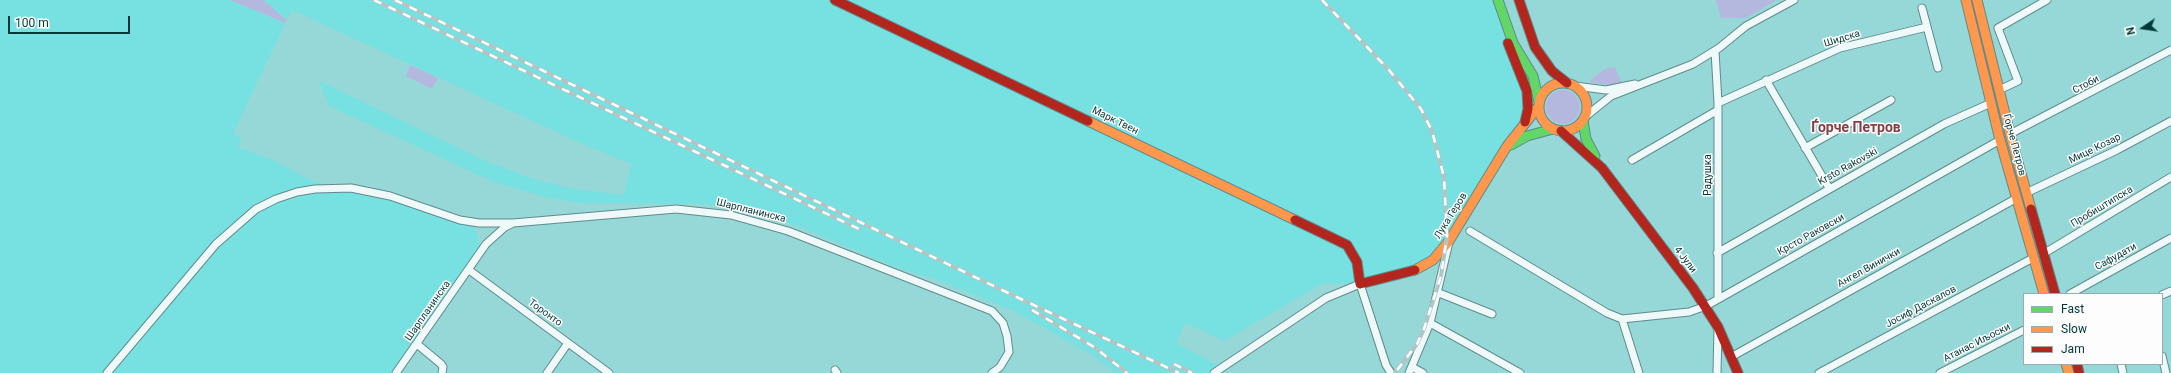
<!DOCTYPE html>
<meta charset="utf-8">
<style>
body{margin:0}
#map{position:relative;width:2171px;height:373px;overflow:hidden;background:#95d8d7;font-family:Roboto,sans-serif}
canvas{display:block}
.legend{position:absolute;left:2023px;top:293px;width:140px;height:72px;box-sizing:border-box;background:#fdfdfd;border:1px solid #98aeae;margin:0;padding:5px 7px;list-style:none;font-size:12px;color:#003838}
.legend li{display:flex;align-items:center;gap:8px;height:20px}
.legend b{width:20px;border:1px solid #98aeae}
.north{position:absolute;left:2123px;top:8px;width:40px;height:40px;-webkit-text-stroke:3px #fdfdfd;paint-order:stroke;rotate:257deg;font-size:11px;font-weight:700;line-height:16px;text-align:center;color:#003838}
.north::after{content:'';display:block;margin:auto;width:14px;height:18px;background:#003838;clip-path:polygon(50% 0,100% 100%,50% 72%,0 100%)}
.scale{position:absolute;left:8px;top:16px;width:122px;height:18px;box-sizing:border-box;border:2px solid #003838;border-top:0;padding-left:5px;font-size:12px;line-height:14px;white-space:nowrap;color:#003838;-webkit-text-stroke:3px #fdfdfd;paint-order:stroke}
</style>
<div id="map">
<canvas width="2171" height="373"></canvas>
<ul class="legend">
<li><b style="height:5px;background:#63d668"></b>Fast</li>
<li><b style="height:5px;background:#ff974d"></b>Slow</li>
<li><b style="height:5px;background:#b3261e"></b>Jam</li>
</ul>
<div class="north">N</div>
<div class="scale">100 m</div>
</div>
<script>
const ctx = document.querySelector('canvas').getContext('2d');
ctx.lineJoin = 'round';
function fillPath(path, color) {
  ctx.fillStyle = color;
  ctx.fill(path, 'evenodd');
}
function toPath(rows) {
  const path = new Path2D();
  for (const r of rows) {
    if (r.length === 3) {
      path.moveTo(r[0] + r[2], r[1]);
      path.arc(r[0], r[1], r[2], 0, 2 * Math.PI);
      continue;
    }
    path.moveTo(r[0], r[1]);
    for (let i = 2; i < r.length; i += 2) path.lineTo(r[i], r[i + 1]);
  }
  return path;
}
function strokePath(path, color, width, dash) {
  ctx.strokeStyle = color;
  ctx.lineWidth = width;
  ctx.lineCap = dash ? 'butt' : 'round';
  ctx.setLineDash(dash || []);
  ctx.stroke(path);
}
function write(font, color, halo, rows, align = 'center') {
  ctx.font = font + ' Roboto,sans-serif';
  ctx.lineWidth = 3;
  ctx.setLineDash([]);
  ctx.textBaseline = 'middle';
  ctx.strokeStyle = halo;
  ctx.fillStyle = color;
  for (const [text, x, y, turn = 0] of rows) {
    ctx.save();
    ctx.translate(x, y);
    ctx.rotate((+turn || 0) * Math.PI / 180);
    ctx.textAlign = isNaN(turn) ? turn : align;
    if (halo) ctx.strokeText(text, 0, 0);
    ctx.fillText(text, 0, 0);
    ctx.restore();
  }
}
fillPath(toPath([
 [0,0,230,0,285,23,233,134,241,138,238,147,270,159,313,181,336,188,351,188,469,221,477,233,481,251,396,373,0,373],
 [263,0,1498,0,1523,81,1525,123,1433,260,1360,284,1323,283,1224,341,1186,323,1176,343,1212,362,1219,369,1214,373,1115,373,1091,354,1014,311,943,282,893,266,798,226,751,212,706,204,581,203,545,197,494,182,329,106,319,81,488,162,536,180,574,189,624,195,632,164,589,147,292,10,287,20]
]), '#76e1e0');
fillPath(toPath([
 [230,0,263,0,287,20,285,23],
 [1716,0,1777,0,1746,18,1721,18],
 [410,65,438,78,432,89,406,76],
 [1615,67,1622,83,1610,85,1590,82,1590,80,1605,69],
 [1563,107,17]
]), '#b4b8df');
const street = toPath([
 [1922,8,1938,68],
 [1715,51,1718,103,1718,299],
 [1766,80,1829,188],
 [1575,86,1606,90,1635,84],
 [1999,90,2018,81,1998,28,2047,0],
 [1718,103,1840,48,1927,27],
 [1585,117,1611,96,1693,64,1719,48,1746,26,1794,0],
 [2010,134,2171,50],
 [1805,148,1891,100],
 [1632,160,1718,110],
 [2026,193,2117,150,2171,121],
 [1470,231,1607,313,1622,319,1689,312,1706,306,2000,140],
 [1717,253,1944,124,1991,103],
 [2043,254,2171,177],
 [469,270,609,373],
 [1439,293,1492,314],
 [2070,294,2171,238],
 [2162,295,2171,291],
 [1622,319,1639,373],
 [1430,323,1520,373],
 [417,344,441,364,443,367,442,373],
 [2162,356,2166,373],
 [1731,357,2017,198],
 [2121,364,2123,373],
 [1412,367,1423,373],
 [835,370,837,373],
 [107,373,216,244,256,209,276,199,297,192,315,189,351,188,390,196,460,220,479,223,511,223],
 [396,373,486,244,505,227,513,223,676,209,731,215,788,231,992,311,1003,323,1007,336,1009,352,1000,367,992,373],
 [547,373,568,343],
 [1214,373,1326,298,1360,284,1386,365,1391,373],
 [1409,373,1430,323,1449,242],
 [1717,373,1718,329],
 [1819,373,2033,258],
 [1940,373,2024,330]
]);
const fast = toPath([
 [1498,0,1513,43,1533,76,1539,102],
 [1583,121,1586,139,1595,156],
 [1511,145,1527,136,1553,129]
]);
const slow = toPath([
 [1966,0,2000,140,2044,294],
 [1977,0,2010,134,2031,209],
 [1563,107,24],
 [1088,121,1295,220],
 [1415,270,1433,260,1449,241,1507,146,1539,106],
 [2066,364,2069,373]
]);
const jam = toPath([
 [835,0,1088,121],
 [1519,0,1535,47,1552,71,1567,83],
 [1508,43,1527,91,1528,109,1525,122],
 [1561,131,1602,168,1693,288,1718,327,1738,373],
 [2031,209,2055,294],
 [1295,220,1347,245,1357,262,1360,284,1415,270],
 [2077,364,2079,373]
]);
strokePath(street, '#608b8b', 9);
strokePath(fast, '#608b8b', 11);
strokePath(slow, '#608b8b', 11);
strokePath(jam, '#608b8b', 11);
strokePath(street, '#eff9f9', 7);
strokePath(fast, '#63d668', 9);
strokePath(slow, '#ff974d', 9);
strokePath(jam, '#b3261e', 9);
const rail = toPath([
 [374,0,859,229],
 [395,0,1023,300,1179,373],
 [1322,0,1389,70,1421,109,1432,131,1444,177,1447,236,1441,276,1424,329,1417,344,1395,373],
 [1032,310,1094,347,1127,373],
 [1174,364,1192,373]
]);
strokePath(rail, '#b1c5c5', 4);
strokePath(rail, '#fdfdfd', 2.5, [8]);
write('10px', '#003838', '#fdfdfd', [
 ["Шидска",1842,39,-17],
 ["Стоби",2086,85,-28],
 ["Марк Твен",1115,121,26],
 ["Ѓорче Петров",2014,145,75],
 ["Мице Козар",2095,149,-26],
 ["Krsto Rakovski",1848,167,-29],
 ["Радушка",1708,175,-90],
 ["Пробиштипска",2102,207,-31],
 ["Шарпланинска",751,211,14],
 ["Лука Геров",1451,216,-58],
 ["Крсто Раковски",1811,235,-29],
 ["Сафудати",2116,257,-29],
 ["4 Јули",1685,260,52],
 ["Ангел Винички",1869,268,-29],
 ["Јосиф Даскалов",1921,307,-28],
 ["Шарпланинска",428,311,-55],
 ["Торонто",545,313,36],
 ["Aтанас Иљоски",1977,343,-27]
]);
write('bold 14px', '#863d46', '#fdfdfd', [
 ["Ѓорче Петров",1856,128]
]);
</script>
